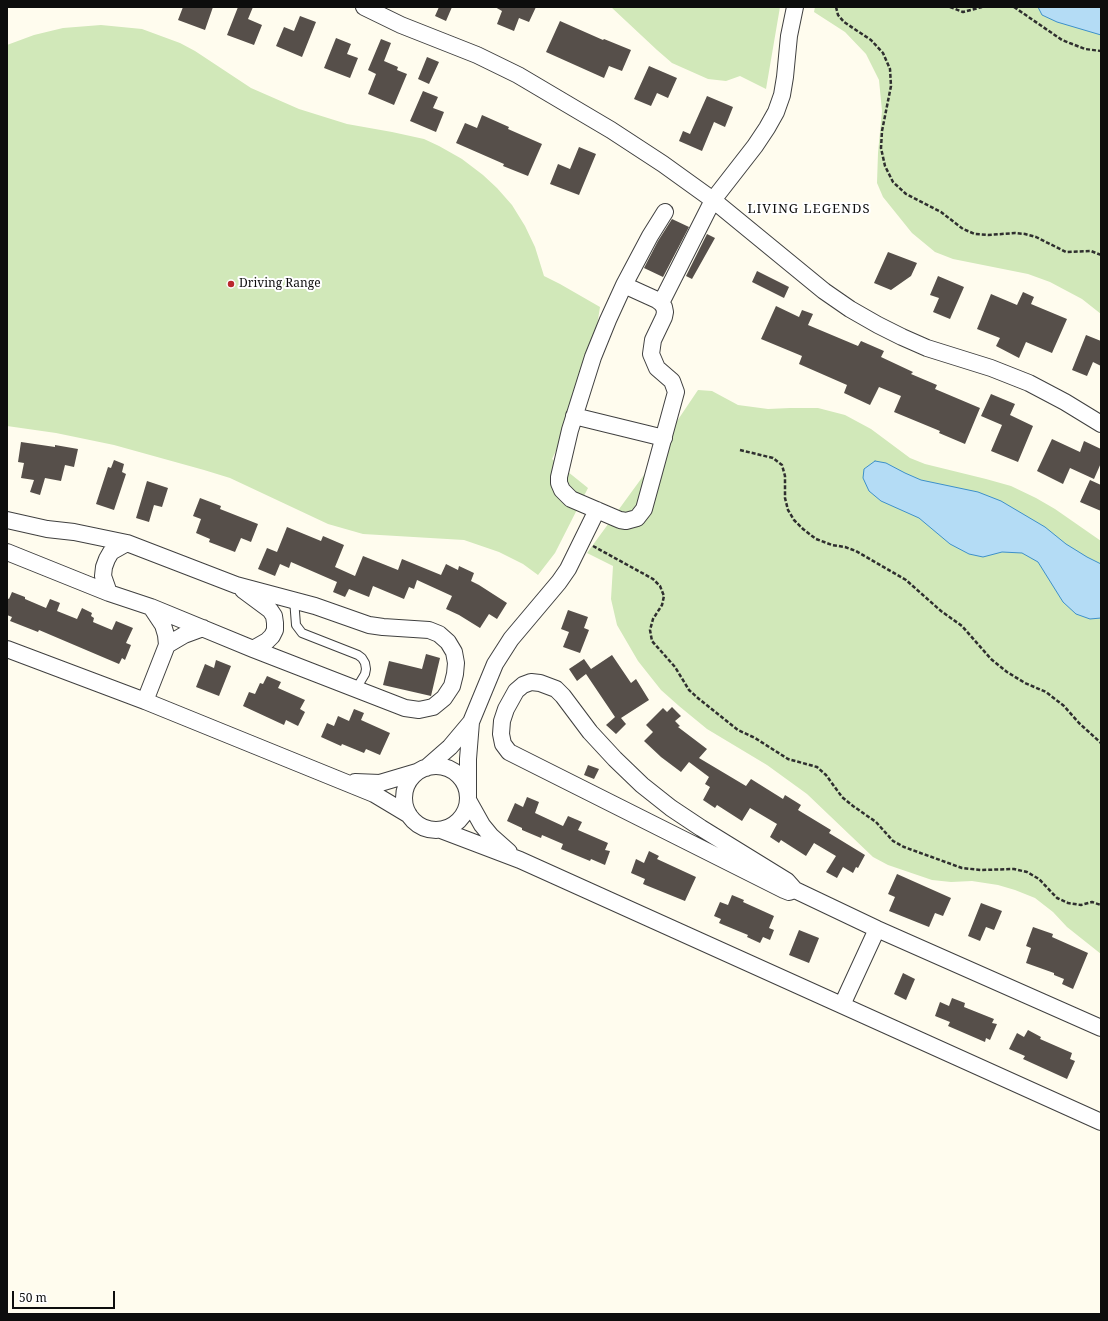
<!DOCTYPE html>
<style>
body{margin:0}
#map{position:relative;width:1108px;height:1321px;overflow:hidden;background:#fffcee;font-family:"Noto Serif",serif}
canvas{display:block}
.frame{position:absolute;inset:0;border:8px solid #0d0d0d;pointer-events:none}
.scale{position:absolute;left:12px;top:1291px;width:103px;height:18px;box-sizing:border-box;border:2px solid #0d0d0d;border-top:0;padding-left:5px;font-size:12px;line-height:14px;white-space:nowrap;color:#0d0d0d;-webkit-text-stroke:3px #fff;paint-order:stroke}
</style>
<div id="map">
<canvas width="1108" height="1321"></canvas>
<div class="frame"></div>
<div class="scale">50 m</div>
</div>
<script>
const ctx = document.querySelector('canvas').getContext('2d');
ctx.lineJoin = 'round';
function fillPath(path, color) {
  ctx.fillStyle = color;
  ctx.fill(path, 'evenodd');
}
function toPath(rows) {
  const path = new Path2D();
  for (const r of rows) {
    if (r.length === 3) {
      path.moveTo(r[0] + r[2], r[1]);
      path.arc(r[0], r[1], r[2], 0, 2 * Math.PI);
      continue;
    }
    path.moveTo(r[0], r[1]);
    for (let i = 2; i < r.length; i += 2) path.lineTo(r[i], r[i + 1]);
  }
  return path;
}
function strokePath(path, color, width, dash) {
  ctx.strokeStyle = color;
  ctx.lineWidth = width;
  ctx.lineCap = dash ? 'butt' : 'round';
  ctx.setLineDash(dash || []);
  ctx.stroke(path);
}
function write(font, color, halo, rows, align = 'center') {
  ctx.font = font + ' "Noto Serif",serif';
  ctx.lineWidth = 4;
  ctx.setLineDash([]);
  ctx.textBaseline = 'middle';
  ctx.strokeStyle = halo;
  ctx.fillStyle = color;
  for (const [text, x, y, turn = 0] of rows) {
    ctx.save();
    ctx.translate(x, y);
    ctx.rotate((+turn || 0) * Math.PI / 180);
    ctx.textAlign = isNaN(turn) ? turn : align;
    if (halo) ctx.strokeText(text, 0, 0);
    ctx.fillText(text, 0, 0);
    ctx.restore();
  }
}
fillPath(toPath([
 [611,7,780,7,766,89,740,76,726,81,708,79,672,63,657,50],
 [815,7,1101,7,1101,314,1082,299,1050,282,1028,274,953,259,935,252,912,233,883,197,877,183,878,153,882,111,879,80,866,54,845,32,814,12],
 [101,25,142,29,180,43,195,51,251,88,299,109,347,124,392,132,424,139,439,146,462,159,483,175,497,188,512,205,525,226,535,247,544,276,560,284,600,307,592,358,576,410,552,459,588,488,555,553,538,575,523,564,499,552,464,540,363,534,328,524,230,478,204,470,114,445,56,433,7,426,7,45,34,35,63,28],
 [698,390,712,391,738,405,768,409,790,408,818,408,845,415,871,429,910,458,925,464,986,479,1011,486,1036,498,1055,509,1101,541,1101,954,1067,927,1053,912,1035,898,1015,890,998,885,972,881,951,882,932,880,888,865,873,857,807,794,767,765,707,729,679,706,661,690,638,661,617,625,611,599,613,566,587,553,649,468,669,433]
]), '#d1e8b9');
const water = toPath([
 [1038,7,1101,7,1101,35,1057,22,1042,15,1038,7],
 [875,461,886,463,905,473,921,480,978,492,1001,501,1045,527,1066,544,1087,557,1101,564,1101,618,1090,619,1076,614,1063,602,1038,562,1022,553,1002,552,983,557,969,554,950,544,919,518,881,501,869,491,863,478,864,469,875,461]
]);
fillPath(water, '#b4dcf5');
strokePath(water, '#3d90ca', 1);
fillPath(toPath([
 [183,7,213,7,205,30,178,20],
 [238,7,253,7,248,19,262,25,254,45,227,35],
 [439,7,452,7,446,21,435,16],
 [495,7,536,7,529,22,519,18,514,31,497,24,502,11],
 [300,16,316,22,302,57,276,46,284,27,294,31],
 [560,21,603,40,604,39,631,50,622,71,609,66,604,78,546,52],
 [336,38,351,44,347,54,358,58,350,78,324,68],
 [381,39,391,43,384,61,398,67,397,70,407,74,394,105,368,94,376,74,368,70],
 [427,57,439,62,429,84,418,79],
 [649,66,677,78,668,98,657,93,651,106,634,99],
 [423,91,438,97,433,108,444,112,436,132,410,121],
 [707,96,733,107,725,127,714,122,702,151,679,141,683,131,690,134],
 [482,115,509,127,508,129,542,144,528,176,503,166,504,164,456,143,465,123,477,128],
 [579,147,596,154,579,195,550,184,558,164,570,169],
 [672,219,689,227,663,277,644,268,658,241],
 [707,234,715,238,692,279,686,276],
 [888,252,917,263,911,276,891,290,874,283],
 [757,271,789,287,784,298,752,282],
 [938,276,964,287,950,319,933,312,939,298,930,295],
 [1023,292,1034,297,1031,304,1067,319,1052,353,1026,342,1019,358,996,346,1000,338,977,329,991,294,1017,305],
 [776,306,799,317,802,310,813,314,808,325,858,346,861,341,884,351,881,357,913,372,911,374,937,385,935,389,980,408,965,444,939,433,940,431,894,412,901,396,879,387,870,405,844,393,847,385,799,364,802,356,761,339],
 [1086,335,1101,341,1101,366,1093,362,1087,376,1072,370],
 [991,394,1015,404,1010,415,1033,426,1018,462,991,451,1002,425,981,416],
 [1052,439,1080,452,1084,441,1101,449,1101,463,1094,479,1070,468,1063,484,1037,471],
 [21,442,55,447,55,445,78,449,74,467,65,465,61,481,45,478,40,495,30,492,34,480,21,478,24,463,18,462],
 [114,460,124,464,122,472,126,474,114,510,96,504,108,467,111,468],
 [1090,480,1101,485,1101,511,1080,502],
 [147,481,168,488,162,507,154,505,149,522,136,518],
 [200,498,221,506,220,509,258,524,251,542,241,538,235,552,209,542,210,539,196,533,201,519,193,516],
 [287,527,321,541,323,536,344,545,335,567,355,576,363,556,398,570,402,559,441,575,446,564,458,570,459,566,474,573,471,581,479,585,507,603,497,619,489,614,480,628,459,615,446,609,452,596,417,580,414,589,409,587,404,599,373,586,369,597,349,589,345,597,333,592,337,582,291,562,289,568,280,564,275,576,258,569,267,548,277,552],
 [12,592,25,597,25,599,46,608,50,599,60,603,57,611,77,619,82,608,92,613,91,616,94,618,93,622,112,630,116,621,133,628,126,643,131,645,125,660,122,658,119,664,39,630,38,632,10,621,12,617,7,615,7,598,9,599],
 [568,610,588,617,584,628,589,630,580,653,563,647,569,632,561,629],
 [426,654,440,658,431,696,383,685,389,661,422,669],
 [612,655,631,683,636,679,649,700,621,718,626,724,616,734,606,725,615,717,586,674,577,681,569,669,584,659,591,669],
 [216,660,231,666,219,696,196,687,205,664,214,668],
 [267,676,281,682,278,688,305,700,300,709,305,712,298,726,286,720,284,725,243,706,249,692,255,694,260,683,263,684],
 [672,707,681,716,675,721,680,726,678,727,707,749,699,758,746,786,751,779,783,799,785,795,801,805,798,810,831,830,829,833,865,855,858,868,856,867,853,873,843,867,837,878,826,872,836,856,814,843,806,856,781,840,779,843,770,837,777,824,750,808,742,821,717,805,715,808,703,800,710,787,705,784,709,777,689,762,681,772,661,757,644,741,653,732,646,725,663,708,667,712],
 [354,709,364,713,361,720,390,733,380,755,366,749,364,753,342,744,341,746,321,737,327,723,334,726,338,716,349,721],
 [588,765,599,769,594,779,584,775],
 [527,797,539,802,535,813,563,826,568,816,582,822,578,830,608,843,605,850,610,851,605,865,591,859,590,861,561,849,563,844,542,835,541,838,522,830,522,828,507,821,515,803,523,807],
 [649,851,659,856,657,859,696,877,685,901,643,884,645,879,631,873,636,859,644,863],
 [897,874,951,898,943,916,935,913,929,927,889,911,895,897,888,894],
 [732,895,744,900,743,902,774,916,769,928,774,930,770,940,763,937,760,943,747,937,748,935,719,923,721,919,714,916,720,902,728,905],
 [981,903,1002,911,994,930,986,927,980,941,968,936],
 [1033,927,1053,934,1052,937,1088,953,1073,989,1062,984,1064,979,1054,975,1054,973,1026,963,1031,948,1026,946],
 [799,930,819,938,809,963,789,955],
 [903,973,915,979,906,1000,894,994],
 [952,998,965,1003,964,1007,994,1019,992,1023,997,1024,990,1040,986,1038,985,1042,948,1026,950,1022,935,1016,940,1002,949,1006],
 [1028,1030,1041,1037,1040,1039,1072,1053,1070,1059,1075,1061,1067,1079,1023,1059,1025,1056,1009,1049,1017,1033,1024,1037]
]), '#564f4a');
const lane = toPath([
 [294,599,296,625,302,633,358,655,362,658,365,663,366,669,365,674,356,689]
]);
const street = toPath([
 [364,7,401,25,477,55,518,75,611,130,663,164,713,200,824,291,850,309,878,325,902,337,927,348,991,368,1029,383,1065,402,1101,424],
 [624,285,657,300,661,303,664,307,665,312,664,317,653,340,651,354,657,368,672,381,676,392,644,509,637,518,626,521,620,520,571,499,562,490,559,483,559,477,570,430,593,357,608,320,624,285,650,236,665,212],
 [661,303,713,200,755,146,767,128,776,112,782,95,785,77,789,36,795,7],
 [574,416,664,438],
 [7,520,47,529,74,532,127,543,236,585,315,606,369,625,383,627,429,630,439,634,448,642,454,652,456,663,455,674,452,686,444,698,433,707,419,710,405,708,253,649,151,607,109,593,7,552],
 [243,590,270,610,274,616,275,623,275,630,272,636,267,641,253,649],
 [109,593,103,576,104,567,107,559,111,552,127,543],
 [167,645,184,635,203,628],
 [7,649,145,701,374,794,409,815],
 [145,701,167,645,166,635,163,625,151,607],
 [436,798,32],
 [426,768,450,747,471,722],
 [355,782,380,783,417,772],
 [468,797,468,759,471,722,495,664,511,639,559,582,568,569,597,510],
 [468,800,482,825,491,836,509,852],
 [441,830,520,860,1101,1122],
 [795,890,789,892,784,890,509,752,503,744,501,734,502,721,506,709,516,691,523,685,531,682,540,683,556,689,563,696,590,732,615,759,642,785,671,808,701,828,787,881,795,890,877,929,1101,1028],
 [842,1005,877,929]
]);
strokePath(lane, '#404040', 10);
strokePath(street, '#404040', 18);
strokePath(toPath([
 [836,7,838,15,844,22,871,40,883,53,890,69,891,86,882,131,881,148,885,166,893,182,906,194,941,212,963,229,975,234,988,235,1015,233,1025,234,1036,237,1066,252,1091,251,1101,255],
 [950,7,963,12,982,7],
 [1014,7,1062,40,1085,49,1101,51],
 [740,450,773,458,782,465,785,476,785,498,788,510,794,520,803,529,816,539,832,545,845,547,856,551,906,580,941,611,962,626,991,659,1007,672,1025,683,1046,692,1064,706,1079,723,1101,743],
 [593,546,653,579,660,586,664,596,662,605,653,619,650,630,652,641,675,667,689,690,699,699,738,730,755,738,788,759,817,767,826,775,842,797,853,806,876,822,893,841,904,847,962,868,981,870,1014,869,1027,872,1039,879,1057,898,1068,903,1081,905,1092,902,1101,905]
]), '#2f2f2f', 2.5, [4, 2]);
strokePath(lane, '#fff', 8);
strokePath(street, '#fff', 16);
for (const [x, y, r, color] of [
 [231,284,4,"#ba282d"]
]) {
  const dot = new Path2D();
  dot.arc(x, y, r, 0, 2 * Math.PI);
  ctx.fillStyle = color;
  ctx.fill(dot);
  strokePath(dot, '#fff', 1.5);
}
write('12px', '#0d0d0d', '#fff', [
 ["Driving Range",239,284]
], 'left');
ctx.letterSpacing = '1px';
write('13px', '#0d0d0d', '#fff', [
 ["LIVING LEGENDS",809,209]
]);
ctx.letterSpacing = '0px';
</script>
